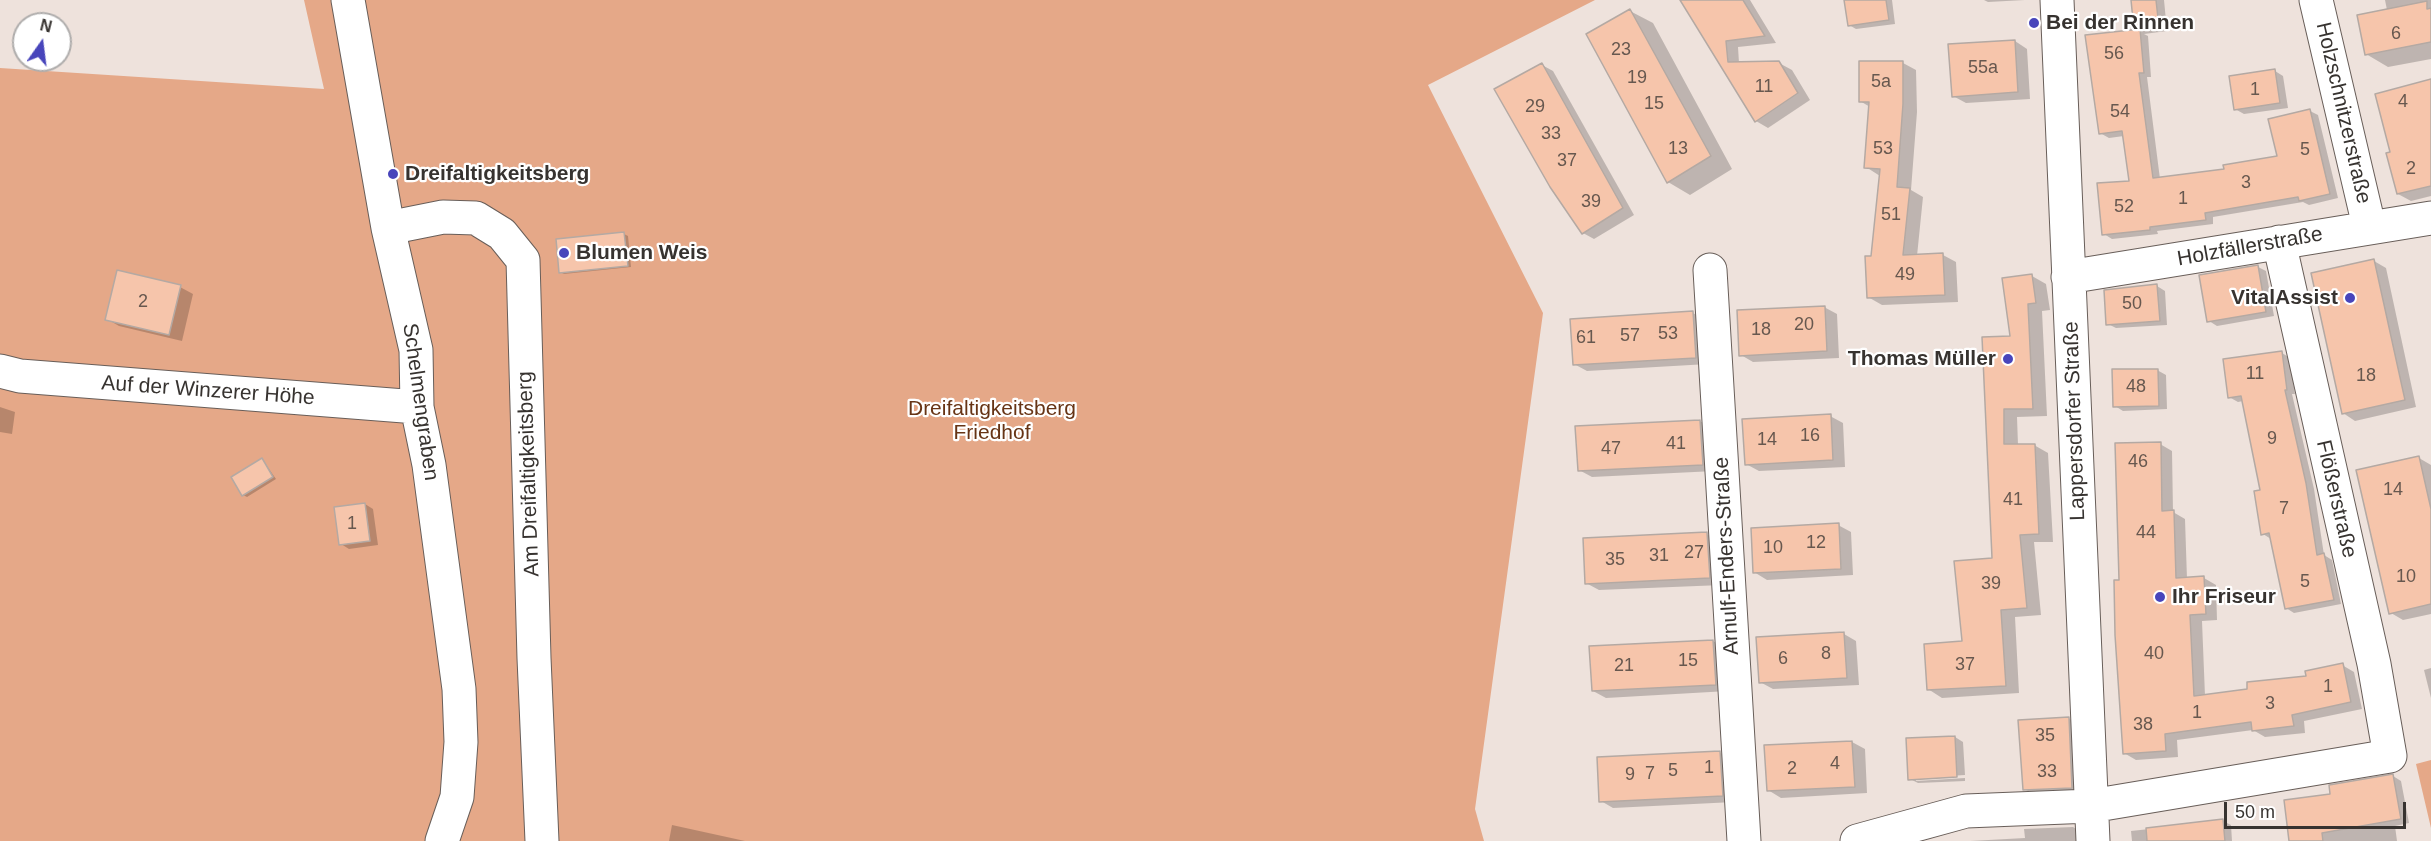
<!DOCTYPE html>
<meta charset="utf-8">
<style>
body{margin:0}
#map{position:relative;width:2431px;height:841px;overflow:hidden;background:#eee2dc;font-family:Helvetica,sans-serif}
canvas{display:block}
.north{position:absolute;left:12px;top:12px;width:60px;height:60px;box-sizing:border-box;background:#fff;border:2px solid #afadac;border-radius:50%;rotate:14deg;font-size:16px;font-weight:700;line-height:24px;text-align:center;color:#373330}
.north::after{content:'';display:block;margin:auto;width:21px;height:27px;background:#4845bb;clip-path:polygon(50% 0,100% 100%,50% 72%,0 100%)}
.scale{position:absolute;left:2224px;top:802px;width:182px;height:27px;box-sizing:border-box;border:3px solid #373330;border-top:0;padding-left:8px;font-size:18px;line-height:21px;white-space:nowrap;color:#373330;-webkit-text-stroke:4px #fff;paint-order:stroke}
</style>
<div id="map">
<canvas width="2431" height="841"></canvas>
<div class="north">N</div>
<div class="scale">50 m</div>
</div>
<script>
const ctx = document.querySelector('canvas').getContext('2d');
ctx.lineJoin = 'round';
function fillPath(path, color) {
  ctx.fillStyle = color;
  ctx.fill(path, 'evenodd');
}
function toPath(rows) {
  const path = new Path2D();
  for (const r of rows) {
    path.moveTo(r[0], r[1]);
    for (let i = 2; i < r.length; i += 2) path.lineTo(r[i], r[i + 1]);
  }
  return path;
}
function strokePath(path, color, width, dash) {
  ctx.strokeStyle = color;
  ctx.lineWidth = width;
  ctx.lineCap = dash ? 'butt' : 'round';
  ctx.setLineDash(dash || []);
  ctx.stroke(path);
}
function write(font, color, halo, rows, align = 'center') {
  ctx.font = font + ' Helvetica,sans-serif';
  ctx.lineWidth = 4.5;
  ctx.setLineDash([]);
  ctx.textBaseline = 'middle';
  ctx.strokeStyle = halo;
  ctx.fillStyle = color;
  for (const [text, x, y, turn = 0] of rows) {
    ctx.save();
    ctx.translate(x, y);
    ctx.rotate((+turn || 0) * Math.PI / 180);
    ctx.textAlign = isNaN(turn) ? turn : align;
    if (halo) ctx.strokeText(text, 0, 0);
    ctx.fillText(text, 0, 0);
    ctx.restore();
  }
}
fillPath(toPath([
 [304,0,1595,0,1428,85,1543,313,1475,809,1484,841,0,841,0,68,324,89],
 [2431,760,2431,828,2416,764]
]), '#e5a888');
fillPath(toPath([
 [1682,0,1750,0,1776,43,1738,47,1739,63,1779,63,1792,70,1810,100,1768,128,1756,121],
 [1846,0,1892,0,1895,24,1856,29,1849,25],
 [1984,0,2025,0,1988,2],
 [2132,0,2164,0,2167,31,2144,34,2148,36,2151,77,2147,77,2160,179,2226,171,2278,157,2310,111,2318,115,2338,198,2309,205,2303,202,2213,217,2213,224,2157,231,2158,234,2112,239,2104,234,2131,182,2124,136,2109,138,2100,133,2139,31],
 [2385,0,2431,0,2431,59,2388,67,2366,54,2387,10],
 [1630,11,1653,23,1732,169,1690,195,1668,182],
 [2015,41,2027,49,2030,99,1966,103,1953,96],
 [1903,63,1916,70,1917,112,1911,190,1923,197,1917,256,1943,255,1956,262,1958,302,1882,305,1868,297,1880,176,1866,167,1870,107,1860,101],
 [1542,65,1553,71,1634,215,1594,239,1583,233],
 [2275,71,2283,76,2288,108,2244,114,2235,109],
 [2431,87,2431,196,2411,201,2398,194,2392,153],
 [624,234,628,236,631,267,564,274,560,272],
 [2374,261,2386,268,2416,407,2355,421,2343,413],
 [2258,267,2266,271,2274,316,2217,326,2209,321],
 [2032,276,2046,284,2050,310,2042,311,2047,416,2017,417,2018,445,2034,445,2048,453,2053,542,2034,542,2041,615,2015,617,2019,693,1942,698,1928,689,1963,643,1993,559,1983,339,2012,338],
 [2157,286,2165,291,2167,325,2116,328,2108,324],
 [180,287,193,294,182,341,119,326,107,319],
 [1824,307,1837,314,1839,358,1753,362,1741,355],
 [1693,313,1705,320,1708,364,1587,371,1574,364],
 [2282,353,2290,358,2295,394,2292,394,2314,489,2324,555,2332,560,2341,604,2294,613,2286,608,2271,539,2263,534,2262,492,2243,401,2238,402,2229,397],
 [2157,370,2166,375,2167,409,2123,411,2115,406],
 [0,407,15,412,12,434,0,432],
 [1830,416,1843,423,1845,467,1759,471,1746,464],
 [1700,421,1712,429,1715,471,1592,477,1579,470],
 [2160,444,2172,451,2173,512,2185,519,2187,579,2204,578,2216,585,2217,620,2202,621,2205,696,2249,690,2308,677,2342,665,2354,672,2362,709,2304,721,2305,733,2265,737,2253,730,2177,740,2178,757,2136,760,2124,753,2120,581],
 [2419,458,2431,465,2431,614,2403,620,2391,613],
 [262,459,276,479,247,497,243,495],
 [365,504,373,509,378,545,349,549,341,544],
 [1838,525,1851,532,1853,575,1767,580,1754,572],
 [1706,534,1719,541,1722,585,1599,590,1586,583],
 [1844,634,1856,641,1859,685,1773,689,1760,682],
 [1713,641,1725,648,1728,691,1606,698,1593,691],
 [2431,668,2431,698,2424,670],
 [2068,718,2077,723,2080,792,2033,794,2024,789],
 [1955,737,1963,742,1965,775,1916,778,1916,781,1965,778,1965,776,1965,781,1918,783,1910,779],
 [1852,742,1865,749,1867,793,1781,798,1768,790,1766,747],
 [1719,752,1732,760,1734,802,1613,808,1601,801],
 [2393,776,2401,781,2409,823,2395,826,2397,841,2291,841,2332,796],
 [2223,821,2231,825,2232,841,2132,841,2131,831],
 [672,825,745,841,669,841],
 [2073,827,2085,834,2085,841,1970,841,2025,838,2024,829]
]), '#0003');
const building = toPath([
 [1680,0,1743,0,1765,36,1726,41,1728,62,1779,61,1798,93,1755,122,1680,0],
 [1844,0,1886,0,1889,20,1848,26,1844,0],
 [2131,0,2156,0,2159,27,2134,30,2131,0],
 [2427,1,2427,9,2431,8,2431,42,2365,55,2357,15,2427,1],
 [1630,9,1711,156,1667,183,1586,34,1630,9],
 [2140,29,2144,73,2139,73,2153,178,2224,169,2223,165,2277,156,2268,119,2310,109,2330,194,2299,201,2298,197,2205,213,2206,220,2150,227,2150,230,2102,235,2097,183,2129,181,2122,131,2099,134,2085,35,2140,29],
 [2015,40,2018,92,1952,97,1948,44,2015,40],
 [1859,61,1903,61,1903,104,1897,187,1910,188,1903,255,1943,253,1945,295,1867,298,1865,256,1871,256,1880,169,1864,168,1869,102,1859,102,1859,61],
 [1542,63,1623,208,1582,234,1550,187,1494,89,1542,63],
 [2275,69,2280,103,2234,110,2229,76,2275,69],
 [2431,79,2431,186,2397,194,2386,153,2390,152,2375,94,2431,79],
 [624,232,628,266,559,273,556,239,624,232],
 [2374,259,2405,400,2342,414,2311,273,2374,259],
 [2258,265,2266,312,2207,322,2199,275,2258,265],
 [117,270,181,285,169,335,105,320,117,270],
 [2032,274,2036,303,2028,304,2033,409,2004,409,2004,444,2035,444,2039,534,2020,535,2027,608,2001,610,2006,686,1927,690,1924,644,1962,641,1954,561,1992,558,1982,337,2010,336,2002,278,2032,274],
 [2157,284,2160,321,2106,325,2104,290,2157,284],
 [1825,306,1827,351,1739,356,1737,310,1825,306],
 [1693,311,1696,358,1573,365,1570,319,1693,311],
 [2282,351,2287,390,2285,390,2306,483,2317,555,2324,553,2334,600,2285,609,2269,533,2261,535,2254,491,2260,490,2241,396,2228,398,2223,359,2282,351],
 [2112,369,2158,369,2159,406,2113,407,2112,369],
 [1831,414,1833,460,1745,465,1742,419,1831,414],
 [1700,420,1703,465,1578,471,1575,426,1700,420],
 [2161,442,2162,511,2174,510,2176,578,2204,576,2206,614,2190,615,2194,696,2247,689,2247,682,2306,676,2305,671,2343,663,2351,702,2292,715,2294,726,2252,731,2251,722,2165,734,2166,751,2123,754,2115,635,2114,580,2119,580,2115,443,2161,442],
 [2419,456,2431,509,2431,604,2389,614,2356,470,2419,456],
 [262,458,273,477,242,496,231,477,262,458],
 [365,503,370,541,339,545,334,507,365,503],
 [1839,523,1841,569,1753,573,1751,528,1839,523],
 [1707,532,1710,578,1585,584,1583,538,1707,532],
 [1844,632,1847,678,1759,683,1756,637,1844,632],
 [1713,640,1716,685,1592,691,1589,646,1713,640],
 [2069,717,2072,788,2023,790,2018,720,2069,717],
 [1955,736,1957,777,1908,780,1906,738,1955,736],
 [1852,741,1855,787,1767,791,1764,745,1852,741],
 [1720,751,1723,796,1599,802,1597,757,1720,751],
 [2393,774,2401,819,2322,833,2323,841,2289,841,2284,800,2330,794,2329,785,2393,774],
 [2223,819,2225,841,2147,841,2146,828,2223,819]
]);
fillPath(building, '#f6c5ab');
strokePath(building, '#b4a9a3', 1.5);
const minor = toPath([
 [348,0,388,228,416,350,417,407,429,465,459,689,461,742,457,797,442,841],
 [2057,0,2093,841],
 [2316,0,2369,226],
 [388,228,443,217,476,218,502,234,523,260,534,658,542,841],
 [1710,270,1744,841],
 [2068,277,2431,218],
 [0,371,20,376,417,407],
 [1857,841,1966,811,2091,806,2390,756,2374,664,2279,242]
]);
strokePath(minor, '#685e59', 35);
strokePath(minor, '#fff', 33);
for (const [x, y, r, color] of [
 [2034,23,6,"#4845bb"],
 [393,174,6,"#4845bb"],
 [564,253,6,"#4845bb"],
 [2350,298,6,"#4845bb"],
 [2008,359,6,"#4845bb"],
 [2160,597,6,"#4845bb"]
]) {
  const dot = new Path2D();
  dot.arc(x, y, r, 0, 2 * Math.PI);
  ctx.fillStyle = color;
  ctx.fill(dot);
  strokePath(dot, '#fff', 2);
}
write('18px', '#67584f', null, [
 ["6",2396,34],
 ["23",1621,50],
 ["56",2114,54],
 ["55a",1983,68],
 ["19",1637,78],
 ["5a",1881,82],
 ["11",1764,87],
 ["1",2255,90],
 ["4",2403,102],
 ["15",1654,104],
 ["29",1535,107],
 ["54",2120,112],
 ["33",1551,134],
 ["13",1678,149],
 ["53",1883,149],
 ["5",2305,150],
 ["37",1567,161],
 ["2",2411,169],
 ["3",2246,183],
 ["1",2183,199],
 ["39",1591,202],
 ["52",2124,207],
 ["51",1891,215],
 ["49",1905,275],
 ["2",143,302],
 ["50",2132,304],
 ["20",1804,325],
 ["18",1761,330],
 ["53",1668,334],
 ["57",1630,336],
 ["61",1586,338],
 ["11",2255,374],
 ["18",2366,376],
 ["48",2136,387],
 ["16",1810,436],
 ["9",2272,439],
 ["14",1767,440],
 ["41",1676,444],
 ["47",1611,449],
 ["46",2138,462],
 ["14",2393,490],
 ["41",2013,500],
 ["7",2284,509],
 ["1",352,524],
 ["44",2146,533],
 ["12",1816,543],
 ["10",1773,548],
 ["27",1694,553],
 ["31",1659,556],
 ["35",1615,560],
 ["10",2406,577],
 ["5",2305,582],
 ["39",1991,584],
 ["8",1826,654],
 ["40",2154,654],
 ["6",1783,659],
 ["15",1688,661],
 ["37",1965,665],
 ["21",1624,666],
 ["1",2328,687],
 ["3",2270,704],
 ["1",2197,713],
 ["38",2143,725],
 ["35",2045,736],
 ["4",1835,764],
 ["1",1709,768],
 ["2",1792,769],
 ["5",1673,771],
 ["33",2047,772],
 ["7",1650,774],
 ["9",1630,775]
]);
write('bold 21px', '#373330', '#fff', [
 ["Bei der Rinnen",2046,23],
 ["Dreifaltigkeitsberg",405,174],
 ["Blumen Weis",576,253],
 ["VitalAssist",2338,298,"right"],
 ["Thomas Müller",1996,359,"right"],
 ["Ihr Friseur",2172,597]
], 'left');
write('21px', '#373330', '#fff', [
 ["Holzschnitzerstraße",2343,113,77],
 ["Holzfällerstraße",2250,247,-10],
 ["Auf der Winzerer Höhe",208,391,4],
 ["Schelmengraben",420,402,82],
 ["Lappersdorfer Straße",2075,421,-92],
 ["Am Dreifaltigkeitsberg",529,474,-92],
 ["Flößerstraße",2336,499,77],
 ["Arnulf-Enders-Straße",1727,556,-93]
]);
write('21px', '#673415', '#fff', [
 ["Dreifaltigkeitsberg",992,409],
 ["Friedhof",992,433]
]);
</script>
